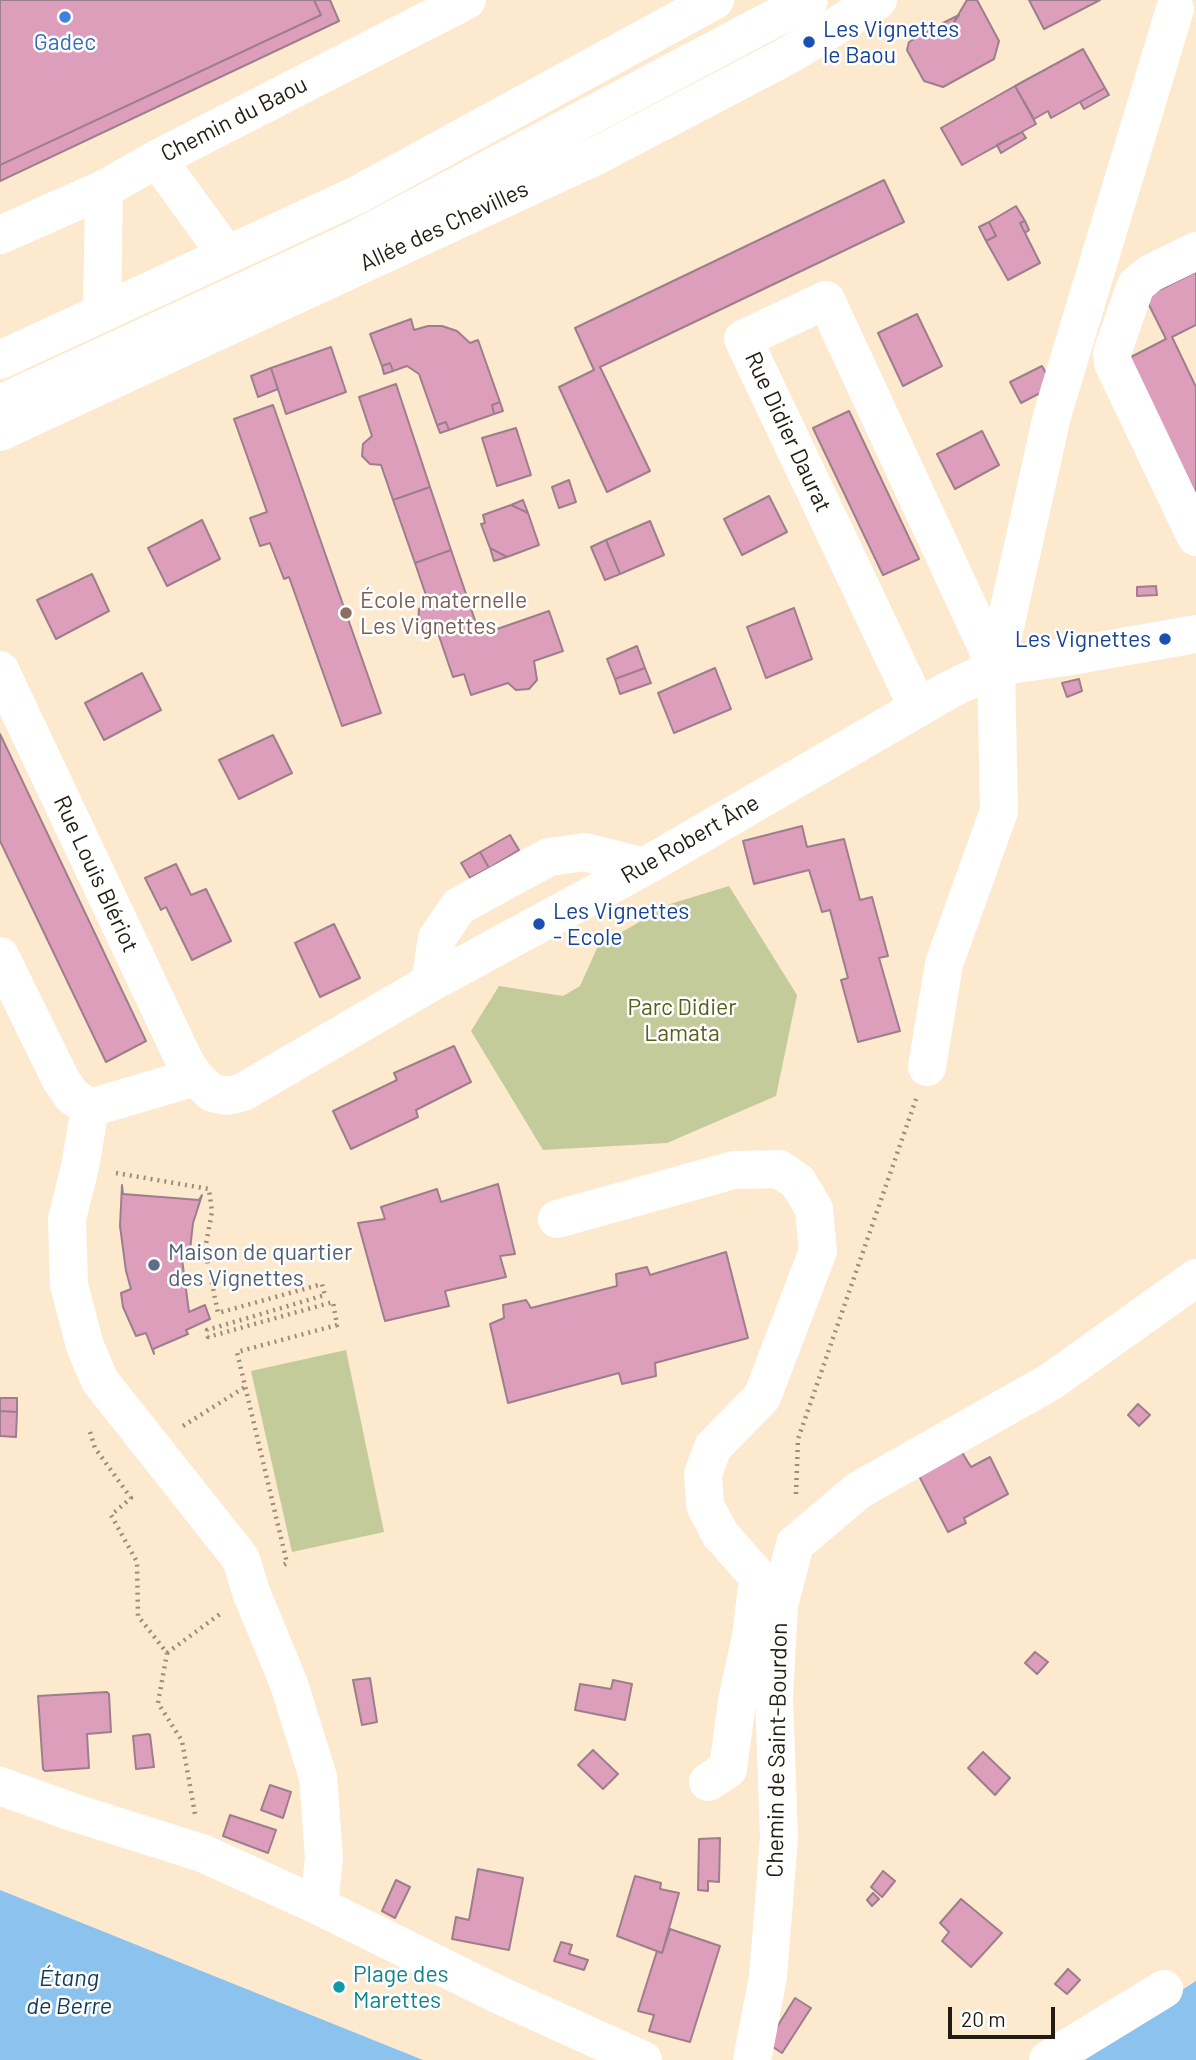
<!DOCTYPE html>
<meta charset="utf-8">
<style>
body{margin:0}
#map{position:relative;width:1196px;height:2060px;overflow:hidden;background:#fde9ce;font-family:Barlow,sans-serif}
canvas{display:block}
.scale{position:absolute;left:948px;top:2007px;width:107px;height:32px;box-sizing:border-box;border:4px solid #221b11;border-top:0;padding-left:9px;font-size:21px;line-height:24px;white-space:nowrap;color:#221b11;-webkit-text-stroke:5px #fff;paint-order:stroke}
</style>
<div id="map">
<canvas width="1196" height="2060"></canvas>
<div class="scale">20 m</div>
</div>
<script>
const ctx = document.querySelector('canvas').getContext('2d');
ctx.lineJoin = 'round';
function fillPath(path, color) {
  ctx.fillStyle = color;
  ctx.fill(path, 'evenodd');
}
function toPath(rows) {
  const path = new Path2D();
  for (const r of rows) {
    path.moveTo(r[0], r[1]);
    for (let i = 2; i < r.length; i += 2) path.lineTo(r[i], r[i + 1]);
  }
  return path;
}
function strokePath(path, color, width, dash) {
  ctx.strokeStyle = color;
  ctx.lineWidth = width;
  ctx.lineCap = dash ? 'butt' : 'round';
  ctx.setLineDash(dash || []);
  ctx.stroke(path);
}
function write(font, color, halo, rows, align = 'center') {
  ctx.font = font + ' Barlow,sans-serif';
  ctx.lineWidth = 5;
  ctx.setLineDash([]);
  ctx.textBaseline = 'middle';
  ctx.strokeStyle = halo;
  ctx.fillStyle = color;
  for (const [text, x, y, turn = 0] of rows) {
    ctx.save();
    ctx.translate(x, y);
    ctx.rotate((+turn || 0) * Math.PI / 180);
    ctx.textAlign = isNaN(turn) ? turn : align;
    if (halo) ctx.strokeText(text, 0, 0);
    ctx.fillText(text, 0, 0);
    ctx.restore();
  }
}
fillPath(toPath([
 [729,886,797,995,776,1096,667,1143,543,1150,471,1031,499,986,563,996,580,986,598,946,670,904],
 [346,1350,384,1532,292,1552,251,1371]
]), '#c3cb9b');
fillPath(toPath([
 [0,1890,423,2060,0,2060],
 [1196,1981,1196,2060,1072,2060]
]), '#8cc2ee');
const building = toPath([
 [0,0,314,0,321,15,0,165,0,0],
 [314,0,330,0,339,21,0,181,0,165,321,15,314,0],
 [967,0,977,0,999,41,994,59,943,87,924,81,907,50,909,42,939,25,948,32,967,0],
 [1029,0,1100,0,1044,29,1029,0],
 [959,15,948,32,939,25,959,15],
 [1083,49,1105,88,1051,118,1048,111,1034,119,1015,86,1083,49],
 [1015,86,1036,124,962,165,941,128,1015,86],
 [1105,88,1109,95,1084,109,1080,102,1105,88],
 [1022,132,1026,138,1001,153,997,145,1022,132],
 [884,180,904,222,600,367,650,471,607,492,559,387,594,370,575,328,884,180],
 [1016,206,1025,221,1020,223,1040,263,1008,280,986,241,996,236,989,222,1016,206],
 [1025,221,1029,230,1025,233,1020,223,1025,221],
 [989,222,996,236,986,241,979,227,989,222],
 [1196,272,1196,325,1172,337,1196,387,1196,494,1129,358,1166,339,1145,297,1196,272],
 [917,314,942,366,903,386,878,333,917,314],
 [411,319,414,330,428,326,442,326,457,331,470,343,478,340,500,402,492,405,494,414,449,430,446,422,437,425,419,374,407,366,393,371,390,363,382,366,370,334,411,319],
 [331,347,346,392,286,414,271,368,331,347],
 [390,363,393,371,384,374,382,366,390,363],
 [1042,366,1047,375,1042,392,1021,403,1010,382,1042,366],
 [271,368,278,389,258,397,251,376,271,368],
 [396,384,430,487,393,500,381,465,370,464,362,456,363,444,372,436,359,397,396,384],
 [500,402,503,411,494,414,492,405,500,402],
 [273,405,381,713,342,726,289,577,284,579,270,543,260,546,250,518,267,512,234,419,273,405],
 [849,411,919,559,883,575,813,428,849,411],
 [446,422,449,430,440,433,437,425,446,422],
 [516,428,531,475,497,486,482,438,516,428],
 [982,431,999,465,955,489,937,454,982,431],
 [569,480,576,502,559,508,552,487,569,480],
 [430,487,451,550,415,563,393,500,430,487],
 [769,496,787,532,742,555,724,519,769,496],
 [523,500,528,513,511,505,523,500],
 [511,505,528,513,539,545,507,557,490,548,481,524,485,523,483,515,511,505],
 [202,520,220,559,167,586,148,548,202,520],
 [650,521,664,555,620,574,606,540,650,521],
 [606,540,620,574,605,580,591,547,606,540],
 [490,548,507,557,494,561,490,548],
 [451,550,480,635,549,611,563,651,534,661,537,680,529,689,516,690,508,683,471,695,464,674,453,677,437,630,425,629,418,621,419,609,428,601,415,563,451,550],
 [92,574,109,611,56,639,37,600,92,574],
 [1156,586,1157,595,1137,596,1137,587,1156,586],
 [794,608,812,659,766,678,747,627,794,608],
 [637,646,645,668,615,679,607,659,637,646],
 [645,668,651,683,620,694,615,679,645,668],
 [715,668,731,709,674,733,658,693,715,668],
 [142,673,161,710,104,740,85,703,142,673],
 [1079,679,1082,691,1067,697,1062,683,1079,679],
 [0,734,146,1041,106,1062,0,841,0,734],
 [273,735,292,773,239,799,219,760,273,735],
 [802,826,807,847,844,839,860,900,872,897,888,956,879,958,900,1031,858,1042,841,980,848,978,830,910,822,912,809,870,754,884,743,841,802,826],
 [510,835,519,850,489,868,480,852,510,835],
 [480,852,489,868,470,878,461,863,480,852],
 [176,864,191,895,206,889,231,941,192,960,166,907,161,910,145,878,176,864],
 [334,924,360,978,320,997,295,943,334,924],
 [454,1046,471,1082,416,1110,418,1117,351,1149,333,1111,397,1080,394,1073,454,1046],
 [498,1184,515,1254,500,1256,506,1277,445,1291,449,1306,385,1321,358,1223,385,1219,381,1207,437,1189,441,1202,498,1184],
 [122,1185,123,1194,199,1200,202,1195,193,1223,189,1259,182,1259,189,1312,205,1305,210,1319,186,1330,188,1334,153,1349,154,1354,146,1333,136,1336,123,1307,121,1293,131,1289,126,1271,120,1226,122,1185],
 [726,1252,748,1338,655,1363,656,1376,622,1384,619,1373,508,1403,490,1324,504,1318,503,1305,526,1300,531,1308,617,1286,616,1274,647,1267,650,1275,726,1252],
 [0,1398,17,1398,17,1412,0,1411,0,1398],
 [1138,1404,1150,1415,1139,1426,1128,1415,1138,1404],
 [0,1411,17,1412,16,1437,0,1436,0,1411],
 [960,1449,971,1467,990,1457,1008,1494,964,1518,966,1523,948,1532,919,1476,960,1449],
 [1035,1652,1048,1662,1037,1674,1025,1663,1035,1652],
 [370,1678,377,1722,362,1725,353,1680,370,1678],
 [613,1680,632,1684,625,1720,575,1710,580,1684,611,1689,613,1680],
 [107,1692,109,1694,111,1732,87,1734,89,1768,45,1771,43,1769,38,1696,107,1692],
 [148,1734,150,1735,154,1767,136,1769,133,1736,148,1734],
 [593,1750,618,1774,603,1789,578,1765,593,1750],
 [983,1752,1010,1778,995,1795,968,1768,983,1752],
 [270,1785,291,1792,283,1818,261,1810,270,1785],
 [230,1815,276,1830,268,1853,223,1836,230,1815],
 [720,1838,719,1882,708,1881,708,1891,698,1890,699,1839,720,1838],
 [478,1869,523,1878,509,1950,452,1939,456,1917,469,1920,478,1869],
 [883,1871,895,1881,882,1897,871,1887,883,1871],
 [635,1876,661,1883,660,1889,679,1893,662,1953,617,1936,635,1876],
 [396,1880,410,1887,395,1918,382,1911,396,1880],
 [873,1893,879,1899,872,1906,867,1900,873,1893],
 [961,1899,1002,1933,971,1967,942,1941,949,1932,940,1923,961,1899],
 [670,1929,720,1946,690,2042,649,2031,654,2015,638,2011,657,1951,662,1953,670,1929],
 [561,1942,572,1945,569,1954,588,1960,584,1970,554,1961,561,1942],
 [1068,1969,1080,1980,1067,1994,1055,1984,1068,1969],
 [795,1998,811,2008,782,2053,767,2043,795,1998]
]);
fillPath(building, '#dd9ebb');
strokePath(building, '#9d7e8c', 2);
strokePath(toPath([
 [116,1173,209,1189,212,1212,205,1249,218,1313,322,1284,325,1295,207,1330,208,1337,333,1302,337,1325,237,1352,287,1563,282,1566],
 [183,1426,245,1387],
 [90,1432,95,1448,131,1498,111,1515,137,1562,138,1616,167,1653,158,1703,182,1741,195,1814],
 [796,1494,798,1439,916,1099],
 [167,1653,220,1614]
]), '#9b8d7a', 4.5, [2, 5]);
strokePath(toPath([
 [157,159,227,255],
 [0,235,104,189,157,159,467,0],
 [1196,251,1151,273,1136,285,1112,353,1113,363,1196,537],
 [102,313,104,189],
 [0,432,598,155,789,55,878,0],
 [0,670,185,1062,195,1077],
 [918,708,743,339,826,300,996,667],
 [0,956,61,1080,72,1096,90,1108],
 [430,983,437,938,459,906,549,857,585,852,644,867],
 [927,1067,944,964,999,811,996,667,1052,416,1175,9],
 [90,1108,195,1077,212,1093,228,1096,243,1092,430,983,644,867,949,690,996,667,1066,657,1196,634],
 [90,1108,80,1167,67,1219,69,1285,85,1346,100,1381,241,1559,251,1592,289,1684,318,1777,324,1858,319,1906],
 [557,1219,734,1170,779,1169,798,1182,814,1209,818,1251,762,1397,713,1447,703,1474,705,1505,720,1534,759,1578],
 [708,1782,728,1769,737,1701,751,1636,757,1587],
 [0,1786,75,1813,202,1853,319,1906,497,1994,643,2060],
 [752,2060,768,1977,779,1838,774,1696,779,1605,795,1544,859,1490,1050,1382,1196,1278],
 [1048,2060,1164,1989]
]), '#fff', 38);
strokePath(toPath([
 [0,360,357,195,715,0],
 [0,404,355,240,809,0]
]), '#fff', 38);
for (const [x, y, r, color] of [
 [65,17,7,"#3f7fe0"],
 [809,42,7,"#1a4fb4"],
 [346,613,7,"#8d6e63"],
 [1165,639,7,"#1a4fb4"],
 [539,924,7,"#1a4fb4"],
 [154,1265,7,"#5c6f8a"],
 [339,1987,7,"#0f9aa8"]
]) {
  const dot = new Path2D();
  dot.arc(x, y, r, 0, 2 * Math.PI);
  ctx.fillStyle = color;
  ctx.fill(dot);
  strokePath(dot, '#fff', 2.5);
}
write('23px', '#164399', '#fff', [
 ["Les Vignettes",823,29],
 ["le Baou",823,55],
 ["Les Vignettes",1151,639,"right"],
 ["Les Vignettes",553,911],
 ["- Ecole",553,937]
], 'left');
write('23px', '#366cbe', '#fff', [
 ["Gadec",65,42]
]);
write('23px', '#221b11', '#fff', [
 ["Chemin du Baou",234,119,-27],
 ["Allée des Chevilles",444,226,-25],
 ["Rue Didier Daurat",788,432,65],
 ["Rue Robert Âne",690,839,-30],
 ["Rue Louis Blériot",96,874,65],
 ["Chemin de Saint-Bourdon",777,1750,-89]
]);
write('23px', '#785e54', '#fff', [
 ["École maternelle",360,600],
 ["Les Vignettes",360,626]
], 'left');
write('23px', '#565e18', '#fff', [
 ["Parc Didier",682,1007],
 ["Lamata",682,1033]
]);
write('23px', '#4e5e75', '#fff', [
 ["Maison de quartier",168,1252],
 ["des Vignettes",168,1278]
], 'left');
write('23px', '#0d838f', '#fff', [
 ["Plage des",353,1974],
 ["Marettes",353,2000]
], 'left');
write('italic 24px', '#133c59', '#fff', [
 ["Étang",69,1978],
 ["de Berre",69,2006]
]);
</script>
